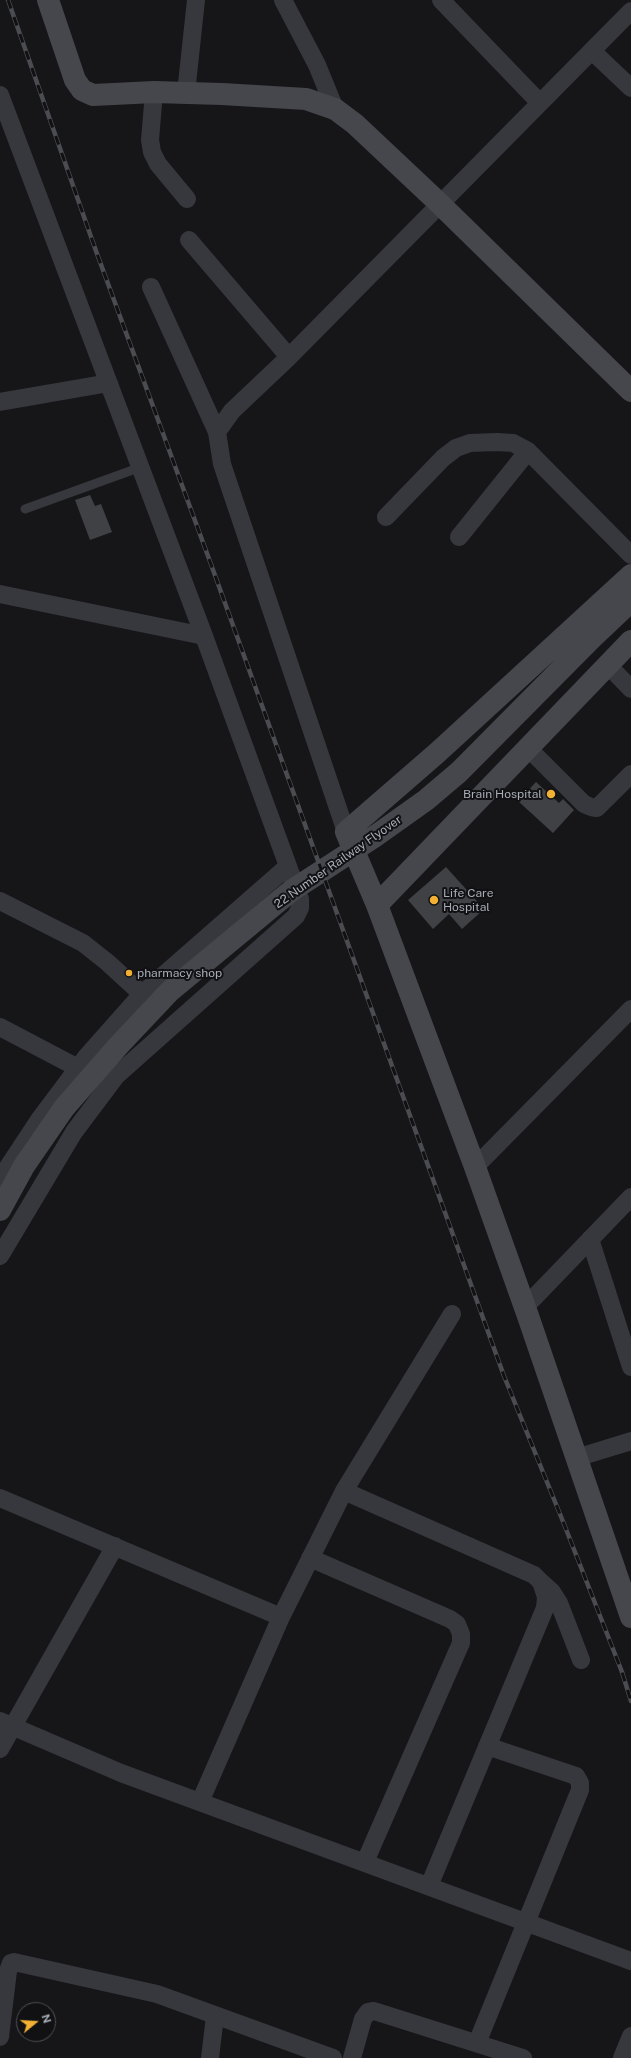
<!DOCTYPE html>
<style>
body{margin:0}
#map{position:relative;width:631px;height:2058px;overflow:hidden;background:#161618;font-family:"Public Sans",sans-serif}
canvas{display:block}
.north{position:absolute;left:16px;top:2002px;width:40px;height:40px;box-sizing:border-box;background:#111113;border:1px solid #4d4f55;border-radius:50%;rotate:72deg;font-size:11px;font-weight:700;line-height:16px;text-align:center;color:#a8adb8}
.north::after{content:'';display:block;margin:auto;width:14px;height:18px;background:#f2b134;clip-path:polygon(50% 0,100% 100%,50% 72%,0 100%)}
</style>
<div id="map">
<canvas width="631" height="2058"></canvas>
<div class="north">N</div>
</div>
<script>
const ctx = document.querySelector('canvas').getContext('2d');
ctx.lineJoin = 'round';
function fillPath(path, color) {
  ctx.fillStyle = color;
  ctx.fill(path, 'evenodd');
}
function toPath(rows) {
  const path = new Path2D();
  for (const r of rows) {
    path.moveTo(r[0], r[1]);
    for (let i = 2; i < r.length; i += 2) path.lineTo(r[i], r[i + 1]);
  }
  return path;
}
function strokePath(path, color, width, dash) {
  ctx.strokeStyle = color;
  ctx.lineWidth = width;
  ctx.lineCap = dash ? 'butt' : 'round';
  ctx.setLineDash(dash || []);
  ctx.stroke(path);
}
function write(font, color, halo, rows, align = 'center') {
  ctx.font = font + ' "Public Sans",sans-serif';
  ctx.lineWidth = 4;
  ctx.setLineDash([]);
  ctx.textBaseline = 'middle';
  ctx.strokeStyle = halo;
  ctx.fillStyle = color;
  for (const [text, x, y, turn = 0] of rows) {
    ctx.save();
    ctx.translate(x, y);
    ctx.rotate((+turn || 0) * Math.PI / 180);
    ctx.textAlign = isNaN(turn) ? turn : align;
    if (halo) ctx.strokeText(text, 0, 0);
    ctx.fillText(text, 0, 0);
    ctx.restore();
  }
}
fillPath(toPath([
 [90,495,95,506,101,504,112,532,90,540,75,500],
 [536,782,559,803,563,799,574,810,553,833,518,801],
 [446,867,484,909,462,929,449,914,433,929,408,900]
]), '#404145');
strokePath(toPath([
 [25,509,141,467]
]), '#37383d', 9);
strokePath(toPath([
 [283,0,317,65,335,109],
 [441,0,540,103],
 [592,51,631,88],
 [154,92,150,140,152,152,158,164,187,199],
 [186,93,196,0],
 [0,95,204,636,300,899,300,908,296,916,116,1076,74,1132,0,1256],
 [189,240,289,357],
 [151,287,217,432,222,464,346,832],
 [0,402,109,383],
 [217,432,232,411,289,357,631,11],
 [386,517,443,458,456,448,470,443,497,442,513,443,528,451,631,555],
 [459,537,528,451],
 [0,594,204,636],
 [608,665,631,689],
 [528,748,584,804,591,807,597,808,631,774],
 [0,901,83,943,107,962,142,994],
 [0,1027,78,1068],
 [475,1167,631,1009],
 [0,1179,39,1120,87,1056,142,994,287,867],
 [590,1239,631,1367],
 [525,1307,631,1197],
 [576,1458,631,1441],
 [344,1491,534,1575,541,1582,546,1597,545,1608,429,1886],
 [0,1498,281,1617],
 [310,1558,450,1619,457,1624,461,1634,461,1643,365,1862],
 [542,1583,552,1592,559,1603,581,1660],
 [0,1721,121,1773,631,1961],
 [0,1749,115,1546],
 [200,1802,281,1617,344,1491,452,1314],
 [0,2037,8,1971,11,1963,14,1962,157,1994,333,2058],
 [477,2043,580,1790,580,1783,576,1776,487,1746],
 [210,2058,215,2016],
 [352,2058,363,2019,368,2012,374,2011,523,2058],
 [622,2058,631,2036]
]), '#37383d', 18);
strokePath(toPath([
 [48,0,75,80,82,90,93,95,154,92,222,94,306,99,335,109,355,124,440,204,631,391],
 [631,575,437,753,346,832,377,905,475,1167,528,1316,631,1617],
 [377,905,631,641],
 [0,1210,24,1166,64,1108,119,1045,170,991,291,891,374,837,426,800,459,772,592,638,631,601]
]), '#45474d', 22);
const rail = toPath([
 [8,0,96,251,208,556,504,1376,564,1524,622,1672,631,1701]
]);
strokePath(rail, '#4a4c52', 4.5);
strokePath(rail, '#111113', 3, [9]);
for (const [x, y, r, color] of [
 [551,794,5,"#f2b134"],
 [434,900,5,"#f2b134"],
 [129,973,4,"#f2b134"]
]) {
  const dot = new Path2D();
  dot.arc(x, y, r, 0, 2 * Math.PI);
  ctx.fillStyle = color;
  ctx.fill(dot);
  strokePath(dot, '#111113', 1.5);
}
write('12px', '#a8adb8', '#111113', [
 ["Brain Hospital",542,794,"right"],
 ["Life Care",443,893],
 ["Hospital",443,907],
 ["pharmacy shop",137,973]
], 'left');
write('12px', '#a8adb8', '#111113', [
 ["22 Number Railway Flyover",338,862,-35]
]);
</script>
